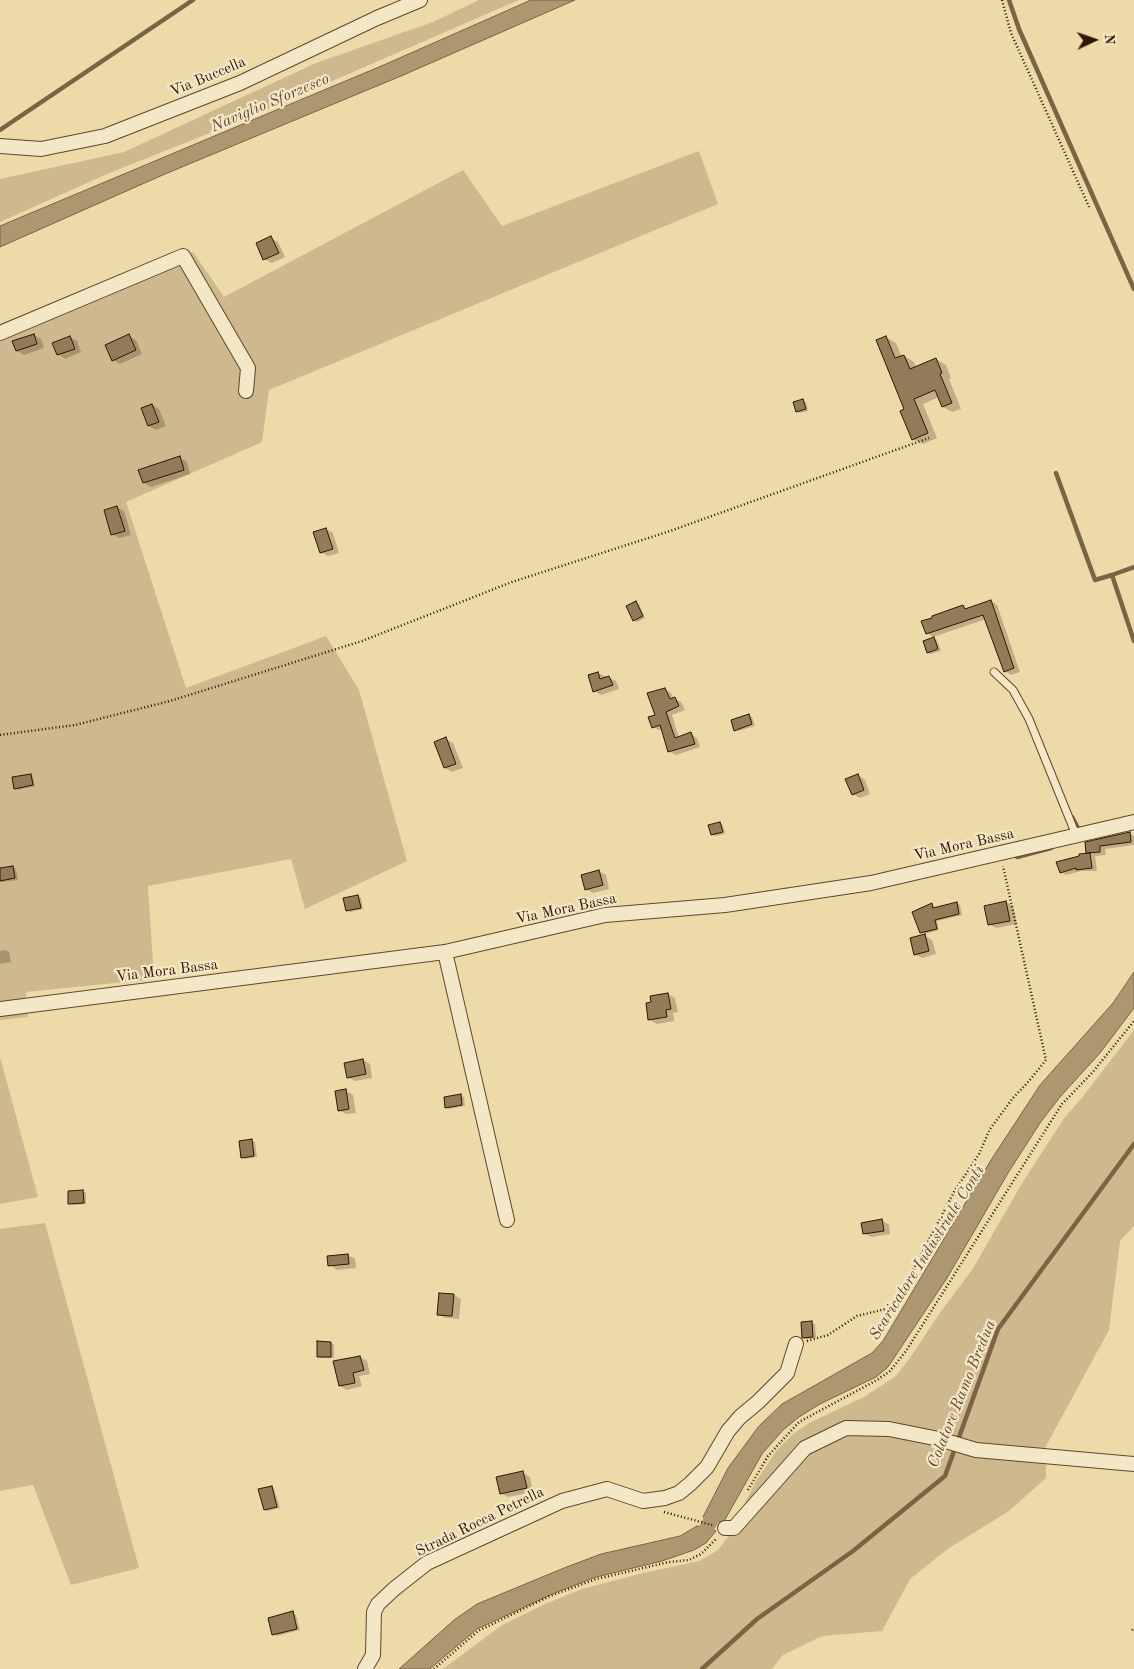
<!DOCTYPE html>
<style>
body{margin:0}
#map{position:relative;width:1134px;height:1669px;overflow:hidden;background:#eddaa9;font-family:"Old Standard TT",serif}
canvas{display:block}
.north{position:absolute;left:1069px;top:15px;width:50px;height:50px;-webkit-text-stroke:4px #f3e7c7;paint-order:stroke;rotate:87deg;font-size:14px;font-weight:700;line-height:20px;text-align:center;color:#321502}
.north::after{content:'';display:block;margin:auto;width:18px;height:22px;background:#321502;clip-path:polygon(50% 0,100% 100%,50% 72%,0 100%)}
</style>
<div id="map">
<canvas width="1134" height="1669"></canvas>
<div class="north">N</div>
</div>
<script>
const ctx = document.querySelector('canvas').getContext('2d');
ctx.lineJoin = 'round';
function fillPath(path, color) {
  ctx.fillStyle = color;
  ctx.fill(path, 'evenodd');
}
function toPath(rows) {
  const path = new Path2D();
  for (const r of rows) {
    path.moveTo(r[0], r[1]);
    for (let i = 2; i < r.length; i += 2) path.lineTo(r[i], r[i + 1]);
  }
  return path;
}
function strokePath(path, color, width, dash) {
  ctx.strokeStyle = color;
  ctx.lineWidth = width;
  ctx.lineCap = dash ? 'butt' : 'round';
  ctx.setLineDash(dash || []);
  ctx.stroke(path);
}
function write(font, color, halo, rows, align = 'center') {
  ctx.font = font + ' "Old Standard TT",serif';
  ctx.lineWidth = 4.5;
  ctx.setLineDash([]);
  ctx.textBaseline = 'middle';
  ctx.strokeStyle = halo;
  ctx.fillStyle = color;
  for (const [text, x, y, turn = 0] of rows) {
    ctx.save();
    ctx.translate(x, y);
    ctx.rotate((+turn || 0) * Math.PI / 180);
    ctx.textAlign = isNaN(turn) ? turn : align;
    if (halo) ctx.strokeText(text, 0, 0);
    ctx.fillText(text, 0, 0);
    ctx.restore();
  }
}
fillPath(toPath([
 [479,0,519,0,240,121,107,174,0,222,0,179,124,152,316,63,433,22],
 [699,151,718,204,269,390,262,442,126,502,186,688,326,636,359,690,407,861,305,909,291,859,148,886,154,979,26,992,28,1017,0,1020,0,332,193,252,224,297,463,170,502,226],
 [1134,1030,1134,1226,1120,1241,1109,1330,1045,1448,1046,1478,1009,1511,949,1548,910,1579,882,1631,822,1636,783,1655,772,1669,443,1669,502,1625,545,1604,582,1589,639,1574,699,1561,718,1550,728,1537,755,1483,777,1450,793,1434,811,1422,864,1397,896,1376,912,1355,939,1314,972,1270,1024,1180,1065,1117,1081,1099],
 [0,1057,38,1197,0,1204],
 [45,1223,139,1568,71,1585,33,1485,0,1491,0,1229]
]), '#cdb98d');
const water = toPath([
 [531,0,575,0,401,76,165,174,0,247,0,226,386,64,531,0],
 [1134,972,1134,1008,1100,1053,1060,1097,1040,1123,1008,1173,947,1278,888,1367,876,1377,820,1404,799,1417,783,1430,762,1454,723,1523,703,1517,728,1468,759,1426,782,1404,872,1353,883,1341,991,1160,1040,1085,1113,1003,1134,972],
 [697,1526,716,1531,706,1543,694,1550,662,1561,596,1577,557,1592,477,1629,430,1669,399,1669,454,1620,477,1604,564,1568,601,1554,680,1536,697,1526]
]);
fillPath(water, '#ad9770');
strokePath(water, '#7c6344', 1);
fillPath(toPath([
 [271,238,278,242,285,257,272,263,264,259],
 [34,335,41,339,44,348,24,355,17,351],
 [129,336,136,340,142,354,120,364,113,360],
 [70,337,77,341,81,352,65,359,58,354],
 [886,337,896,343,902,357,904,356,914,362,916,367,936,359,946,365,951,378,949,379,961,409,952,412,943,407,939,397,923,404,937,438,923,444,913,439],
 [803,400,806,402,808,411,800,413,797,411],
 [152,405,159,409,166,426,156,430,149,426,143,409],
 [180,458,187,462,190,474,151,487,144,483],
 [117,507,124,511,131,535,119,538,112,534],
 [326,529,333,533,339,553,328,556,321,552],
 [991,601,997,605,1020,672,1011,675,1005,671,986,619,933,637,927,633,963,607,968,609],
 [636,603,639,604,645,618,637,622,634,620],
 [934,638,937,640,941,651,931,654,928,653],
 [598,673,616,681,619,689,601,695,594,691],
 [665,689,671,693,674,699,681,702,685,710,672,715,679,738,691,734,697,738,700,747,676,755,669,751,662,729,659,730,653,727],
 [749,715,752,717,755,726,738,731,735,730],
 [446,739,453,743,463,768,452,772,445,768,436,742],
 [30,775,33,777,35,786,18,790,15,788],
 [858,775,865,780,870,794,860,798,853,794],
 [720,823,723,825,725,834,715,836,712,834],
 [1129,833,1134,836,1134,845,1105,849,1106,855,1095,856,1097,871,1081,871,1066,875,1061,872,1080,856,1090,854,1088,853,1086,843],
 [13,867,16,869,18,880,3,882,0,880,0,869],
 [599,871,606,875,609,889,593,893,586,889],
 [358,896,361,898,363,909,350,912,347,910],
 [1006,902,1013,906,1017,924,996,928,989,924],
 [956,903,960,905,962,915,937,921,939,930,925,934,921,932,932,904,935,908],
 [925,936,932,940,936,954,922,958,915,954],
 [6,950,9,952,11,962,0,964,0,951],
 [668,994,675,998,678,1012,673,1013,674,1021,657,1024,650,1020],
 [363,1060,370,1064,372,1078,355,1081,348,1077],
 [346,1091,353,1095,356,1113,346,1114,339,1110],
 [460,1096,464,1097,465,1106,449,1109,446,1107],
 [252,1141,255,1142,257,1157,245,1159,242,1157],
 [83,1191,86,1193,86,1204,73,1205,70,1203],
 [882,1220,889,1225,890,1234,871,1237,864,1233],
 [348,1255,355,1259,356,1268,337,1270,330,1265],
 [440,1294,454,1295,461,1299,459,1319,445,1318,438,1314],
 [811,1323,815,1324,816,1338,806,1339,803,1337],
 [331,1343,334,1345,334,1358,321,1358,318,1356],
 [360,1357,367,1361,370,1374,359,1376,362,1386,347,1390,340,1386],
 [523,1473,530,1477,533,1492,508,1497,501,1493],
 [271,1487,274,1489,280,1508,268,1511,265,1510],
 [293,1613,296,1615,300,1630,277,1636,274,1634]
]), '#0003');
strokePath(toPath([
 [1009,0,1019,29,1134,289],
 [0,130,193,0],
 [1056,473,1095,580,1112,575],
 [1134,567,1112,575,1134,641],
 [1072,817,1079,830,1081,829],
 [1017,857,1051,848],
 [702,1669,757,1619,853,1551,945,1476,998,1329,1134,1144]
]), '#7c6344', 4.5);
strokePath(toPath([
 [692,1540,704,1533,721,1502]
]), '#ad9770', 15);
const building = toPath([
 [271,236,279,253,263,260,256,243,271,236],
 [34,334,37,344,16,351,12,341,34,334],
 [129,334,136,350,112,361,105,345,129,334],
 [70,336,75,349,57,355,52,343,70,336],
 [886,336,895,358,904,355,910,369,936,358,942,373,940,374,952,403,942,407,935,390,914,399,928,433,912,440,900,411,904,409,876,340,886,336],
 [803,399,806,409,796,412,793,402,803,399],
 [152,404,159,422,148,426,141,408,152,404],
 [180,456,184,470,143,483,138,470,180,456],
 [117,506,125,531,111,535,104,510,117,506],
 [326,528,333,549,320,553,313,532,326,528],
 [991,600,1014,668,1004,672,983,615,926,634,921,621,932,618,932,616,963,605,965,609,991,600],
 [636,601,643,616,633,621,626,606,636,601],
 [934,637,938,649,927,653,923,641,934,637],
 [598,672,600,679,609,676,613,685,593,692,588,675,598,672],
 [665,688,670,699,675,697,679,706,666,712,675,738,691,732,695,744,668,752,660,725,652,728,648,717,655,715,647,693,665,688],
 [749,714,752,724,734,731,731,720,749,714],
 [446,737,456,764,444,768,434,742,446,737],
 [31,774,33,785,14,789,12,777,31,774],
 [858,774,864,790,852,795,845,779,858,774],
 [720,822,723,832,711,835,708,825,720,822],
 [1130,832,1131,842,1100,846,1100,852,1086,853,1085,842,1130,832],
 [1090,853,1092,868,1076,870,1076,868,1060,873,1056,862,1079,856,1079,854,1090,853],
 [13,866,15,878,0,881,0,868,13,866],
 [599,870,603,885,585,890,581,875,599,870],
 [358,895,361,908,346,911,343,898,358,895],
 [1006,901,1010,921,988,925,984,906,1006,901],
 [957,902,959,914,935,920,937,929,920,933,912,912,932,903,933,908,957,902],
 [925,934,929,951,914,955,910,938,925,934],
 [668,993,671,1009,666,1010,667,1017,648,1020,646,1003,651,1002,650,996,668,993],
 [363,1059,366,1074,347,1078,344,1063,363,1059],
 [346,1089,349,1109,338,1111,335,1091,346,1089],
 [461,1094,462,1105,445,1108,444,1097,461,1094],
 [252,1139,254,1156,241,1158,239,1141,252,1139],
 [83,1190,84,1203,68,1204,68,1191,83,1190],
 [882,1219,884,1231,863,1234,861,1223,882,1219],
 [348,1254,349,1264,328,1266,327,1256,348,1254],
 [439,1293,454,1294,452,1316,437,1315,439,1293],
 [812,1321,813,1337,802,1338,801,1322,812,1321],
 [317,1341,331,1342,331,1357,317,1357,317,1341],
 [360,1356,364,1370,353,1373,355,1383,339,1386,333,1361,360,1356],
 [523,1471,527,1488,500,1494,496,1477,523,1471],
 [272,1486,277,1507,264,1510,258,1489,272,1486],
 [293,1611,297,1629,272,1635,268,1618,293,1611]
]);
fillPath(building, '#937b59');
strokePath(building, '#321502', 1);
const lane = toPath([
 [994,672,1013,690,1029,719,1076,835]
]);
const street = toPath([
 [0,146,41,149,105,136,240,83,377,18,420,0],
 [0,333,183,256,248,368,246,391],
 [445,952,507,1220],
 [0,1009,445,952,605,915,725,905,871,883,1134,822],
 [725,1528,734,1528,805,1448,846,1428,889,1429,939,1439,976,1450,1134,1464],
 [365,1669,373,1655,374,1612,378,1604,394,1589,427,1563,562,1501,607,1489,643,1501,665,1498,679,1493,690,1484,707,1467,728,1431,740,1417,758,1402,787,1373,796,1344]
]);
strokePath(lane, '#61462c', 9);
strokePath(street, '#61462c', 16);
strokePath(toPath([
 [1002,0,1011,33,1090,209],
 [0,735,75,725,170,701,362,641,512,582,670,531,929,438],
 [807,1341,828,1335,857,1316,894,1307,954,1192,979,1154,990,1129,1013,1098,1029,1081,1046,1060,1003,866],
 [748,1490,768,1456,799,1422,877,1380,890,1371,906,1351,1062,1104,1092,1073,1134,1021],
 [664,1512,712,1525],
 [1132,1630,1134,1628],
 [434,1669,478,1631,550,1596,596,1579,669,1562,689,1560,701,1554,717,1538]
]), '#321502', 2.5, [1, 2.5]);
strokePath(lane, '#f3e7c7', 7);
strokePath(street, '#f3e7c7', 14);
write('15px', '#321502', '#f3e7c7', [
 ["Via Buccella",208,77,-23],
 ["Via Mora Bassa",964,845,-13],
 ["Via Mora Bassa",566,909,-12],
 ["Via Mora Bassa",167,971,-7],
 ["Strada Rocca Petrella",480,1522,-26]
]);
write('italic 16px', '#63492e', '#f3e7c7', [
 ["Naviglio Sforzesco",270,103,-23],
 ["Scaricatore Industriale Conti",927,1253,-58],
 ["Colatore Ramo Bredua",962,1394,-68]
]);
</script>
